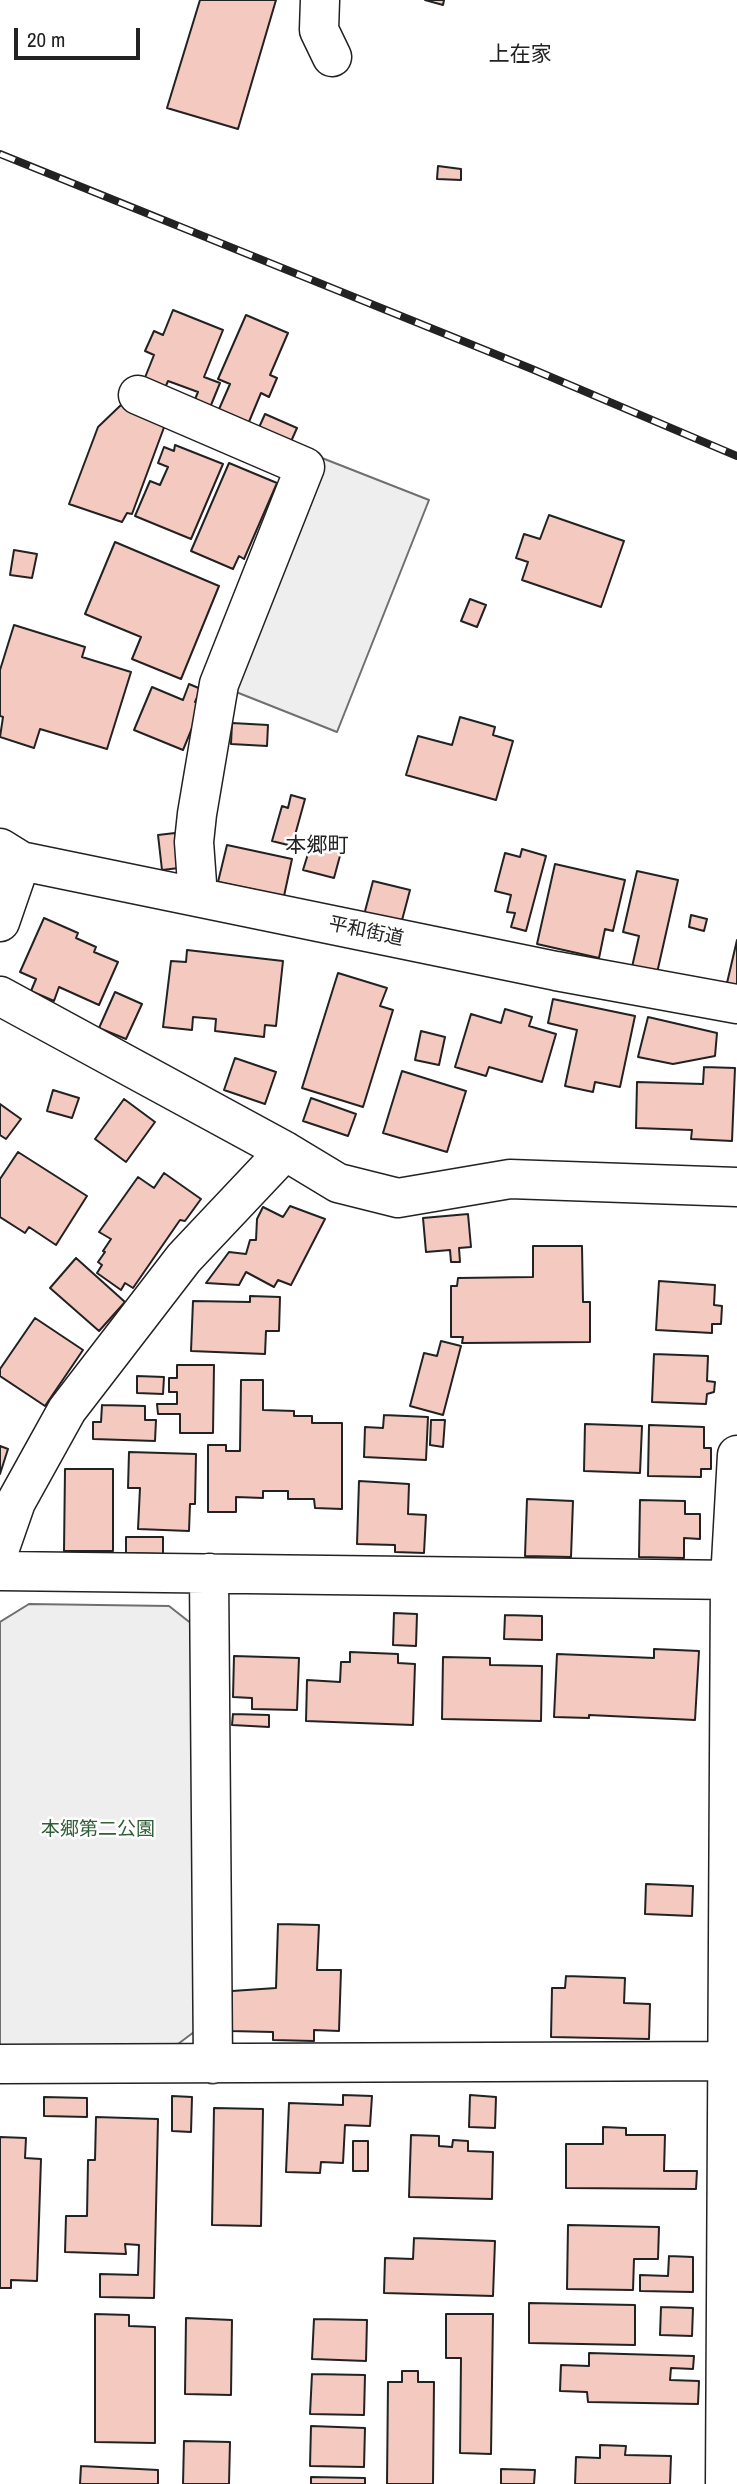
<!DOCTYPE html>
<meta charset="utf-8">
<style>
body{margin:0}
#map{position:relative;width:737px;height:2484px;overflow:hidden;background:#fff;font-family:"Archivo Narrow",sans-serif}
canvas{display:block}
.scale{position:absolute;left:14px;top:28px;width:126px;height:32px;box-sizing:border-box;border:4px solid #222;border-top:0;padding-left:9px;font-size:21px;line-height:24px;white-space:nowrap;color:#222;-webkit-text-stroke:5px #fff;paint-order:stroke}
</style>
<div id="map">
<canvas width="737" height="2484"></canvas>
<div class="scale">20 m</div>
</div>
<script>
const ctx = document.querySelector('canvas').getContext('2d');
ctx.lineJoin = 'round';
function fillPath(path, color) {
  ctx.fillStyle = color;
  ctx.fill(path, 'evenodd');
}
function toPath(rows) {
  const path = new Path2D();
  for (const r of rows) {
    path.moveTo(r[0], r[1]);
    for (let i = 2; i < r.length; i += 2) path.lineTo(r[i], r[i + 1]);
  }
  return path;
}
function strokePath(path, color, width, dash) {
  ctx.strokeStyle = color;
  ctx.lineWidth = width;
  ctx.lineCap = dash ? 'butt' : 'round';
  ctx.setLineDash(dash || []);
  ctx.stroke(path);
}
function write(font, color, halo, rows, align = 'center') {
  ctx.font = font + ' "Archivo Narrow","Noto Sans JP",sans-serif';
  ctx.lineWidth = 5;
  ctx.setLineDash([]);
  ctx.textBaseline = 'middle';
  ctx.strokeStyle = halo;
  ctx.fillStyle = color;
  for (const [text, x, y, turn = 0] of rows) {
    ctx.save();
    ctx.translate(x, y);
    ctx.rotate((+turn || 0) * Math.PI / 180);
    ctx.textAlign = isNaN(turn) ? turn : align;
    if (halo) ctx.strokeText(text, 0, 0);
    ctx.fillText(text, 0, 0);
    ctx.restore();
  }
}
const green = toPath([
 [322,458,429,500,337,732,231,690,322,458],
 [29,1604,169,1606,197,1628,194,2032,174,2047,0,2045,0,1622,29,1604]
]);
fillPath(green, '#eee');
strokePath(green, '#6f6f6f', 2);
const building = toPath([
 [200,0,276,0,238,129,167,108,200,0],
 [425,0,444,0,443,5,425,0],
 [438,166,461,169,461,180,437,179,438,166],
 [173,310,223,330,204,377,220,383,209,410,193,404,198,392,168,381,165,388,144,380,154,355,145,351,154,331,163,335,173,310],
 [246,315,288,333,270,375,277,378,269,397,261,393,246,429,216,416,230,384,218,379,246,315],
 [122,404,166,422,132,514,127,513,122,522,69,504,98,427,122,404],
 [265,414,297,428,289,446,257,432,265,414],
 [175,445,223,464,191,539,135,516,150,481,160,485,168,467,158,463,164,447,174,451,175,445],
 [229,463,277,483,244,559,239,556,233,569,191,551,229,463],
 [549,515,624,541,601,607,522,580,528,562,516,558,524,534,540,539,549,515],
 [115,542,219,586,181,679,132,659,141,637,85,614,115,542],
 [14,550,37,554,32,578,10,575,14,550],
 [470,599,486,605,477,627,461,621,470,599],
 [14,625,85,647,82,657,131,672,107,749,40,729,34,748,0,737,3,717,0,716,0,670,14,625],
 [189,684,201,689,195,702,202,704,183,750,134,730,152,687,183,700,189,684],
 [460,717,495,727,493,735,513,741,496,800,406,775,418,736,452,745,460,717],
 [232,723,268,725,267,746,231,744,232,723],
 [291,795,305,799,292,846,272,841,282,806,288,808,291,795],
 [175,833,179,868,162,870,158,835,175,833],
 [311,844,341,852,334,878,303,870,311,844],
 [227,845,292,859,284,896,218,882,227,845],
 [522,849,546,856,526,931,511,927,515,913,507,912,511,895,495,891,505,853,520,857,522,849],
 [555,864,625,880,613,931,605,929,599,958,537,944,555,864],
 [637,871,678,880,657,973,632,967,639,936,623,932,637,871],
 [373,881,410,890,401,924,364,915,373,881],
 [691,915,707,919,704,931,689,927,691,915],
 [44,918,78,933,76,938,96,947,94,952,118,962,99,1005,59,987,54,1001,31,991,36,979,20,972,44,918],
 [737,940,737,985,727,983,737,940],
 [187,950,283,961,276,1026,265,1025,264,1037,215,1031,216,1019,193,1017,192,1030,163,1027,171,961,186,962,187,950],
 [338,973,387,988,380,1006,393,1010,363,1107,302,1088,338,973],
 [115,992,142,1004,126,1039,99,1028,115,992],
 [553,999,635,1016,620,1087,595,1082,593,1092,565,1086,577,1030,548,1023,553,999],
 [505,1009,532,1017,529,1026,556,1034,542,1082,489,1067,486,1076,455,1067,471,1014,501,1023,505,1009],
 [648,1017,717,1033,715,1056,673,1064,638,1057,648,1017],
 [421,1031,445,1037,439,1065,415,1060,421,1031],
 [235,1058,276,1072,265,1104,224,1090,235,1058],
 [704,1067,735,1068,732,1141,691,1139,692,1130,636,1128,637,1082,703,1084,704,1067],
 [402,1071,466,1091,447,1152,383,1133,402,1071],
 [53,1090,79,1098,72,1118,47,1111,53,1090],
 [311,1098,356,1114,348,1136,303,1121,311,1098],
 [124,1099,155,1122,126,1162,95,1139,124,1099],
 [0,1104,21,1119,6,1139,0,1135,0,1104],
 [18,1152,87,1196,56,1245,29,1227,25,1233,0,1217,0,1179,18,1152],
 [164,1173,201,1199,185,1221,180,1220,133,1288,125,1283,121,1290,97,1273,102,1265,98,1262,105,1252,103,1251,111,1239,99,1232,138,1177,154,1188,164,1173],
 [290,1206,325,1219,291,1285,278,1280,274,1287,246,1272,239,1285,206,1283,229,1252,246,1254,250,1240,256,1240,257,1219,263,1207,283,1217,290,1206],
 [468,1214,471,1247,459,1248,460,1262,451,1262,450,1250,426,1252,423,1218,468,1214],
 [533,1246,582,1246,583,1302,590,1302,590,1342,462,1343,463,1337,451,1337,451,1286,457,1286,458,1278,533,1277,533,1246],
 [76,1258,125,1302,99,1331,50,1288,76,1258],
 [659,1281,715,1285,714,1305,722,1306,721,1324,712,1324,712,1333,656,1330,659,1281],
 [250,1296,280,1297,279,1331,266,1331,265,1354,191,1351,193,1301,250,1302,250,1296],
 [35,1318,83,1350,45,1406,0,1376,0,1369,35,1318],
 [441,1341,461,1346,443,1415,410,1406,424,1353,437,1356,441,1341],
 [654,1354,708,1356,707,1381,715,1382,714,1392,707,1394,706,1404,652,1402,654,1354],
 [177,1365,214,1365,213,1433,180,1433,180,1414,158,1414,157,1404,177,1404,177,1392,169,1392,169,1378,177,1378,177,1365],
 [137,1376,164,1377,163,1394,137,1393,137,1376],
 [241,1380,263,1380,263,1410,294,1411,294,1416,312,1416,312,1423,342,1423,342,1509,315,1508,314,1499,288,1499,288,1491,263,1491,263,1498,236,1497,236,1512,208,1512,208,1445,226,1445,226,1451,240,1451,241,1380],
 [102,1405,145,1406,145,1420,156,1420,155,1441,93,1439,93,1422,101,1422,102,1405],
 [384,1415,428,1417,426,1460,364,1457,365,1427,383,1428,384,1415],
 [431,1420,445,1420,443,1447,430,1445,431,1420],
 [585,1424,642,1426,640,1473,584,1471,585,1424],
 [649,1425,704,1427,704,1448,711,1448,711,1469,701,1469,701,1477,648,1476,649,1425],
 [0,1446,8,1449,0,1474,0,1446],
 [129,1452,196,1454,195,1504,190,1504,189,1531,138,1529,140,1488,128,1488,129,1452],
 [65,1469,113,1469,113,1551,64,1551,65,1469],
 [359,1481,409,1484,408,1514,426,1515,424,1553,395,1552,395,1545,357,1544,359,1481],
 [527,1499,573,1501,571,1557,525,1556,527,1499],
 [640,1500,685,1501,685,1514,700,1514,700,1539,684,1538,684,1558,639,1557,640,1500],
 [126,1537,163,1537,163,1554,126,1553,126,1537],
 [394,1613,417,1614,416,1646,393,1645,394,1613],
 [505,1615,542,1616,542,1640,504,1639,505,1615],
 [654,1649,699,1651,695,1720,589,1715,589,1718,554,1717,557,1654,654,1658,654,1649],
 [350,1652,398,1654,398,1663,415,1664,413,1725,306,1721,307,1680,340,1682,341,1662,350,1662,350,1652],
 [234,1656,299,1658,297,1710,252,1709,252,1698,233,1697,234,1656],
 [443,1657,490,1658,490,1665,542,1666,541,1721,442,1719,443,1657],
 [233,1714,269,1715,269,1727,232,1725,233,1714],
 [646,1884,693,1886,692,1916,645,1914,646,1884],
 [278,1924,319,1925,317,1970,341,1970,339,2031,314,2030,314,2041,273,2040,273,2032,230,2031,232,1991,276,1988,278,1924],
 [566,1976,625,1978,624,2003,650,2004,649,2039,551,2037,552,1988,565,1988,566,1976],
 [343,2095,372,2096,370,2126,345,2125,343,2163,321,2162,320,2173,286,2172,289,2103,343,2105,343,2095],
 [470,2095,496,2097,495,2128,469,2127,470,2095],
 [172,2096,192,2097,191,2132,172,2131,172,2096],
 [44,2097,87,2098,87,2117,44,2116,44,2097],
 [214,2108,263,2109,261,2226,212,2225,214,2108],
 [96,2117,158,2119,154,2298,100,2297,100,2274,138,2275,139,2245,125,2244,126,2254,65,2252,66,2216,87,2216,88,2160,95,2160,96,2117],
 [603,2127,626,2128,626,2135,665,2135,664,2171,697,2171,696,2189,566,2188,566,2144,603,2144,603,2127],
 [411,2135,439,2136,439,2146,452,2147,453,2140,468,2141,468,2151,493,2152,492,2199,409,2197,411,2135],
 [0,2137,26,2138,25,2158,41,2159,37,2281,11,2280,11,2288,0,2288,0,2137],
 [353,2141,368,2141,368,2171,353,2171,353,2141],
 [568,2225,659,2227,658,2259,634,2259,633,2290,567,2289,568,2225],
 [414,2238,495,2241,493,2296,384,2293,385,2258,413,2259,414,2238],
 [669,2256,693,2257,693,2292,640,2291,640,2275,668,2276,669,2256],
 [529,2303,635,2305,635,2345,529,2343,529,2303],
 [661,2307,693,2308,692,2336,660,2335,661,2307],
 [95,2314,129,2315,129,2326,155,2327,155,2443,95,2442,95,2314],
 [446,2314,493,2314,491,2454,460,2453,461,2358,446,2358,446,2314],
 [186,2318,232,2320,231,2395,185,2394,186,2318],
 [314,2319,367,2320,366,2361,312,2359,314,2319],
 [589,2353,694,2356,693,2369,671,2368,670,2380,699,2381,698,2404,588,2402,587,2392,560,2391,561,2365,589,2366,589,2353],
 [402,2371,418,2371,418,2382,434,2382,433,2484,387,2484,388,2382,402,2382,402,2371],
 [312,2374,365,2375,364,2415,310,2414,312,2374],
 [311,2426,365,2428,364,2467,310,2466,311,2426],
 [184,2441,230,2442,229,2484,183,2484,184,2441],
 [600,2445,626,2446,625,2455,671,2456,670,2484,575,2484,576,2457,600,2458,600,2445],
 [81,2466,158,2470,158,2484,80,2484,81,2466],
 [501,2469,535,2470,534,2484,501,2484,501,2469],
 [311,2477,365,2478,365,2484,311,2484,311,2477]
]);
fillPath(building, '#f3c9c0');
strokePath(building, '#222', 2);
const minor = toPath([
 [320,0,319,30,332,57],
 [138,395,305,467,219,684,197,814,194,842,198,897],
 [0,848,21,861,556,971,737,1004],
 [0,922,21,861],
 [0,996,285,1151,338,1183,398,1198,510,1179,737,1187],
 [0,1548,16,1502,67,1410,184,1258,285,1151],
 [0,1571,737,1580],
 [209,1573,213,2064],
 [0,2064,737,2061],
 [725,2484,730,1580,737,1455]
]);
strokePath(minor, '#222', 41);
strokePath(minor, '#fff', 38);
const rail = toPath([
 [0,154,532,369,737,456]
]);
strokePath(rail, '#222', 8);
strokePath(rail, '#fff', 5, [16]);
write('19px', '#222', '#fff', [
 ["平和街道",366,932,12]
]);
write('19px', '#2f5e38', '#fff', [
 ["本郷第二公園",98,1830]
]);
write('21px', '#222', '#fff', [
 ["上在家",520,55],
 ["本郷町",317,846]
]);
</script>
